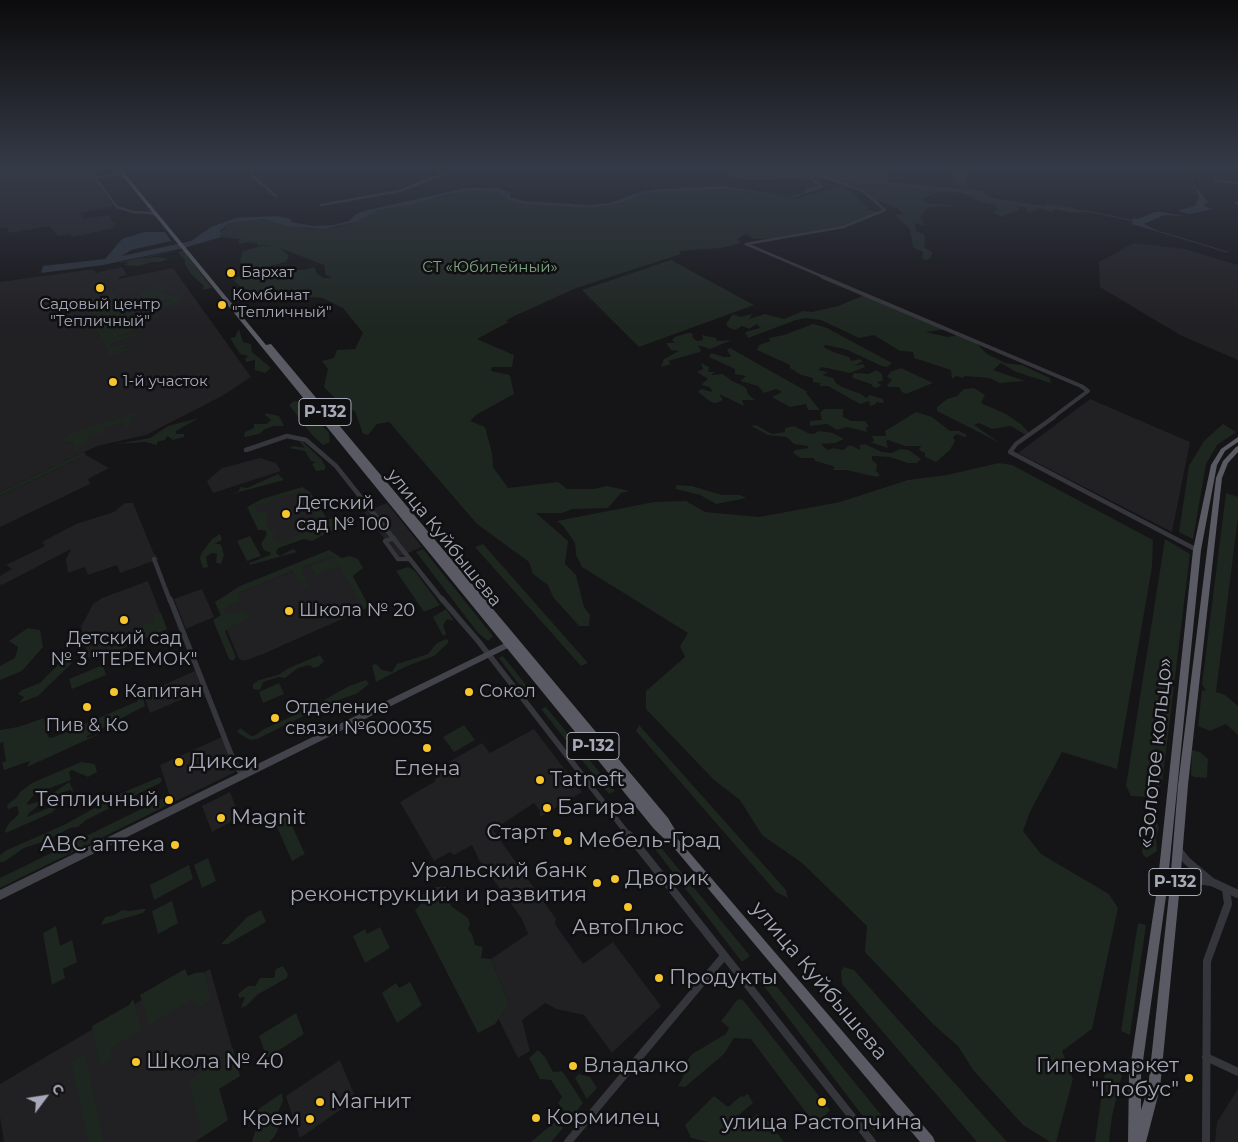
<!DOCTYPE html>
<meta charset="utf-8">
<style>
body{margin:0}
#map{position:relative;width:1238px;height:1142px;overflow:hidden;background:#151416;font-family:Montserrat,sans-serif}
canvas{display:block}
.north{position:absolute;left:20px;top:1072px;width:50px;height:50px;-webkit-text-stroke:4px #100f11;paint-order:stroke;rotate:59deg;font-size:14px;font-weight:700;line-height:20px;text-align:center;color:#a6a9b7}
.north::after{content:'';display:block;margin:auto;width:18px;height:22px;background:#a6a9b7;clip-path:polygon(50% 0,100% 100%,50% 72%,0 100%)}
</style>
<div id="map">
<canvas width="1238" height="1142"></canvas>
<div class="north">С</div>
</div>
<script>
const ctx = document.querySelector('canvas').getContext('2d');
ctx.lineJoin = 'round';
function fillPath(path, color) {
  ctx.fillStyle = color;
  ctx.fill(path, 'evenodd');
}
function toPath(rows) {
  const path = new Path2D();
  for (const r of rows) {
    path.moveTo(r[0], r[1]);
    for (let i = 2; i < r.length; i += 2) path.lineTo(r[i], r[i + 1]);
  }
  return path;
}
function strokePath(path, color, width, dash) {
  ctx.strokeStyle = color;
  ctx.lineWidth = width;
  ctx.lineCap = dash ? 'butt' : 'round';
  ctx.setLineDash(dash || []);
  ctx.stroke(path);
}
function write(font, color, halo, rows, align = 'center') {
  ctx.font = font + ' Montserrat,sans-serif';
  ctx.lineWidth = 5;
  ctx.setLineDash([]);
  ctx.textBaseline = 'middle';
  ctx.strokeStyle = halo;
  ctx.fillStyle = color;
  for (const [text, x, y, turn = 0] of rows) {
    ctx.save();
    ctx.translate(x, y);
    ctx.rotate((+turn || 0) * Math.PI / 180);
    ctx.textAlign = isNaN(turn) ? turn : align;
    if (halo) ctx.strokeText(text, 0, 0);
    ctx.fillText(text, 0, 0);
    ctx.restore();
  }
}
fillPath(toPath([
 [0,169,87,169,107,193,106,196,113,206,80,213,84,219,110,215,111,220,117,224,112,225,114,228,72,237,70,234,58,236,49,226,9,233,7,227,0,228],
 [1134,243,1185,249,1238,265,1238,360,1180,335,1100,287,1099,262],
 [122,267,127,275,119,277,119,279,173,268,251,377,222,396,146,435,97,446,0,492,0,282,88,270,94,270,96,273],
 [1090,399,1190,442,1172,532,1018,453],
 [86,455,109,468,88,479,90,484,0,527,0,496],
 [260,458,276,463,281,471,213,493,207,481,222,468],
 [302,489,328,529,273,550,266,530,263,531,250,507],
 [125,503,133,503,153,552,159,559,120,573,117,565,88,575,85,567,68,573,66,559,71,549,2,585,0,584,0,576,12,569,6,565,45,546,42,542,76,524,114,512],
 [387,503,422,547,398,557,364,512],
 [334,555,367,608,263,654,244,661,239,659,215,602],
 [148,581,166,628,88,658,81,627,93,604,102,598],
 [202,589,214,617,186,629,174,599],
 [195,671,203,690,150,713,143,694],
 [534,729,582,792,540,817,540,811,534,803,493,830,556,919,555,924,583,964,613,942,661,1006,612,1053,584,1015,556,1009,545,1003,522,1020,530,1051,518,1058,498,1018,509,1003,491,959,528,934,522,919,479,860,472,845,454,855,450,852,434,861,400,802,434,782,437,776,433,768,438,765,440,767,482,743,490,753],
 [222,737,235,772,172,803,160,765],
 [230,792,240,817,212,832,202,806],
 [210,969,240,1076,219,1089,228,1120,195,1142,4,1142,0,1117,0,1084,172,982,174,990],
 [340,1060,356,1099,300,1138,286,1096],
 [1238,1089,1238,1142,1215,1142,1217,1122]
]), '#212023');
fillPath(toPath([
 [735,169,886,169,891,176,888,182,981,190,992,198,1045,206,1047,203,1071,207,1083,212,1072,213,1055,209,1052,212,1037,208,1036,210,1028,213,1025,208,1017,206,1019,210,1003,216,1004,218,992,212,998,209,995,205,980,202,965,194,947,191,934,193,928,190,925,192,934,194,922,198,926,203,959,206,927,207,920,217,925,226,915,223,916,231,925,235,924,247,933,253,928,260,922,259,923,252,913,247,910,229,895,215,903,214,899,209,876,200,864,190,839,181,781,177,753,180,737,177,732,173],
 [953,169,973,169,965,179,966,186,959,187,950,178],
 [844,185,869,208,867,210,875,211,875,215,841,226,777,238,754,239,746,234,737,239,741,243,721,248,679,251,681,254,576,288,510,318,506,321,509,322,477,339,514,355,512,367,492,367,491,371,510,375,514,394,476,415,470,421,485,427,492,453,493,467,508,488,558,482,567,489,593,489,607,486,630,491,621,493,608,508,572,509,562,513,536,513,568,541,565,564,576,575,584,607,590,615,589,626,579,626,553,597,548,585,533,574,529,562,477,524,389,422,377,424,368,435,363,434,355,411,345,408,324,387,328,369,322,361,334,358,337,350,355,349,363,333,343,308,323,298,293,296,290,289,283,296,245,298,246,292,234,281,238,278,232,280,228,278,244,276,278,267,283,270,303,270,314,267,317,274,324,278,332,278,326,275,324,265,280,248,289,256,286,262,249,271,240,261,243,251,262,246,272,246,263,245,258,246,257,243,248,242,240,244,238,242,241,239,221,237,219,234,229,223,264,219,308,229,338,227,356,222,378,210,415,204,444,195,471,191,494,192,515,203,525,204,591,208,622,203,640,194,654,192,724,189,798,198],
 [174,251,176,251,141,259,159,257,168,259,160,262,151,262,139,266,124,265,129,262,117,263],
 [182,251,184,251,212,288,202,290,204,286,191,274,185,264,185,260,178,252],
 [671,260,754,305,639,347,582,290],
 [164,286,166,287,161,291,164,294,172,296,186,295,180,297,185,298,183,300,156,310,156,314,160,316,156,319,140,308,157,306,173,299,145,303,138,292],
 [116,292,117,297,112,300,120,299,133,319,132,325,136,325,130,329,139,329,111,338,134,334,137,335,111,344,109,346,112,347,136,342,119,350,135,347,110,356,83,300],
 [865,295,948,329,926,332,948,337,959,335,971,338,987,354,1005,363,1022,365,1050,378,1051,383,1016,372,1001,363,993,370,1025,381,999,383,990,378,964,376,963,378,956,376,952,379,951,370,914,358,913,352,900,351,874,335,859,338,821,320,806,318,796,320,748,338,745,332,760,328,757,324,749,329,742,326,735,330,728,327,726,324,733,314,740,317,752,314,749,319,765,314,784,319,803,311,812,312,838,306],
 [813,324,825,327,892,363,887,367,882,366,845,349,825,345,824,347,833,352,849,357,851,361,859,359,863,361,854,366,863,364,865,367,850,373,822,367,818,370,828,372,823,375,833,378,836,383,842,387,861,394,866,398,870,395,883,399,884,403,876,402,876,404,870,406,869,401,860,404,828,386,820,386,820,383,813,382,813,378,801,375,790,368,790,365,757,350,759,345,770,341,769,338,784,335],
 [239,329,243,342,251,344,252,352,271,368,265,373,255,370,255,360,246,362,245,359,248,356,240,354,230,338,235,337],
 [688,333,692,333,693,338,697,341,703,340,702,335,716,338,717,341,732,340,710,349,698,345,701,350,700,352,668,361,671,364,661,367,664,359,679,351,671,350,666,343,675,343,672,340,675,337],
 [730,348,808,392,806,393,820,410,808,410,806,404,790,407,772,397,782,392,776,389,764,393,758,386,740,381,746,376,735,374,735,369,709,357,711,353,724,357,731,357,727,350],
 [701,363,709,367,708,372,715,372,711,375,723,374,732,381,743,386,746,388,748,394,755,400,742,400,744,406,719,394,723,400,716,403,711,402,698,392,701,389,713,392,709,387,701,385,708,379,697,372,703,369],
 [901,368,933,383,906,394,902,392,899,387,889,387,887,385,892,380,887,377,890,372],
 [876,370,882,374,883,381,877,382,881,385,879,387,874,388,871,384,853,378,852,376,854,373,869,374],
 [974,388,985,395,981,403,1006,414,1021,424,1030,434,1024,434,1011,426,992,429,979,423,974,425,1000,443,937,411,937,407,947,399,957,396,964,389],
 [294,401,299,402,302,414,316,418,329,433,330,442,323,445,313,436,289,405],
 [824,409,843,409,843,417,851,421,865,421,869,426,866,428,867,432,847,427,837,430,827,424,810,426,810,421,822,420,820,413],
 [916,412,932,417,950,431,959,431,967,435,965,437,957,434,953,437,955,441,950,450,936,462,925,457,925,453,919,450,921,446,905,446,888,440,886,441,888,448,870,442,874,441,872,436,886,436,885,431],
 [136,413,138,414,129,420,131,425,127,427,121,423,105,428,102,433,87,437,88,443,79,446,79,449,72,451,76,445,70,441,61,442,66,436,92,426],
 [266,413,279,416,284,426,274,426,265,429,259,434,244,437,245,432,254,428,254,424,267,424,271,420,265,415],
 [199,418,176,431,176,434,184,434,184,437,173,440,167,436,165,440,157,442,157,445,146,442,117,444,150,438,168,426],
 [1223,424,1236,432,1217,445,1206,464,1193,539,1179,532,1189,466,1204,441],
 [756,425,772,434,785,432,785,428,794,426,808,433,814,434,819,431,833,433,844,439,835,443,821,444,827,450,834,448,843,450,850,445,860,450,860,445,865,444,882,452,892,453,900,449,909,450,921,459,917,463,908,463,890,457,872,456,872,460,877,464,876,471,880,475,877,477,846,470,832,470,835,468,833,466,815,461,814,458,801,458,793,453,795,450,808,448,808,446,794,444,787,437,768,435,751,426],
 [302,441,321,459,326,467,324,470,316,471,312,464,316,462,311,461,305,451,289,448,294,446,305,448,300,442],
 [84,452,86,455,0,496,0,492],
 [999,463,1012,465,1153,540,1152,567,1117,769,1062,752,1030,812,1023,831,1041,854,1109,894,1118,908,1092,1029,1062,1051,1073,1079,1056,1142,1050,1142,1023,1125,973,1070,958,1046,934,1025,865,952,867,926,802,863,762,835,740,800,714,780,646,709,646,691,685,657,680,646,688,633,582,567,576,555,575,543,564,527,557,521,654,502,686,501,705,512,759,517,840,502,908,480,947,475],
 [278,474,284,480,228,495,239,491,240,487,247,488],
 [676,485,692,486,722,495,740,495,746,498,716,504,700,495,676,489],
 [302,487,310,492,327,519,338,518,333,523,341,520,345,528,331,531,322,527,300,491,255,507,257,512,268,512,266,520,270,530,275,532,272,539,276,543,312,530,327,533,312,541,304,539,278,548,276,553,280,556,293,549,297,552,250,565,249,563,270,555,271,553,264,550,261,544,267,534,265,530,258,530,247,507,262,499],
 [1226,493,1238,497,1238,517,1216,692,1225,695,1238,706,1238,735,1226,724,1210,731,1198,726,1202,690,1206,691,1202,684],
 [220,534,222,540,214,544,220,544,222,547,224,555,221,564,216,563,217,554,212,553,206,557,208,567,203,568,200,559,201,554,212,539],
 [250,536,261,556,247,561,237,541],
 [1165,539,1190,554,1162,784,1148,797,1131,796,1126,786],
 [483,544,588,663,581,666,475,547],
 [423,549,493,636,488,641,478,633,416,552],
 [329,550,342,558,349,556,358,559,363,568,353,576,369,607,352,614,362,606,339,566,316,575,310,566,332,557,337,564,333,556,301,568,309,585,308,588,303,588,293,571,238,593,240,601,223,610,228,614,244,611,250,617,225,631,236,657,233,661,229,659,213,620,221,615,215,602,240,586],
 [408,567,414,570,440,605,438,606,424,612,396,571],
 [446,609,454,621,447,619,443,625,446,634,443,636,433,617],
 [161,613,167,629,106,656,91,658,100,652,144,635,142,627,146,624,154,622,154,614],
 [28,628,40,630,43,647,22,671,0,680,0,666,15,658,18,647,9,641],
 [446,639,448,640,448,643,434,656,407,666,376,682,372,665,376,664,382,670,392,672,397,664,428,654,437,643],
 [72,654,73,662,38,696,19,703,24,697,18,694,22,690,40,683,68,655],
 [320,655,324,661,319,666,313,668,310,665,298,668,285,678,279,677,263,682,260,690,253,689,253,684,259,680,278,675,289,668],
 [503,656,534,695,529,698,499,658],
 [103,665,106,675,72,689,69,679],
 [366,680,369,684,356,694,332,702,257,739,250,740,237,732,240,728,251,736,256,735,262,730,310,708,349,686],
 [279,683,284,694,263,703,259,692],
 [142,695,145,706,87,736,87,738,102,733,27,767,30,761,4,770,2,763,6,761,3,742,0,743,0,730,18,727,44,718,48,737,52,738,138,701,137,697],
 [546,707,615,791,609,794,541,709],
 [464,725,475,740,454,752,443,737],
 [639,725,786,890,788,898,776,892,636,731],
 [1192,750,1200,752,1208,759,1207,778,1194,777,1191,775],
 [81,762,95,764,97,772,88,777,72,770,69,772,71,780,35,794,27,803,28,805,45,799,69,782,74,792,69,790,44,801,29,813,27,817,60,803,53,812,6,833,5,830,10,822,19,814,17,806,8,809,7,805,17,797,20,792,32,783],
 [160,777,162,780,160,783,86,820,78,827,70,828,45,841,24,848,4,862,0,862,0,855,7,850,66,824,117,795],
 [168,796,170,797,170,804,0,888,0,878],
 [285,810,305,854,292,861,272,816],
 [1144,815,1155,816,1159,828,1156,838,1157,851,1146,858,1142,853,1143,843,1150,841,1151,836,1148,832,1142,831],
 [654,839,750,956,742,962,648,840],
 [208,858,216,881,202,888,194,865],
 [189,865,193,879,154,900,150,885],
 [436,887,446,887,451,906,468,918,470,924,468,929,472,934,475,945,483,947,481,958,491,959,509,1003,495,1024,478,1033,415,910,421,904,423,894],
 [172,901,178,923,158,934,152,911],
 [141,909,146,909,143,913,101,925,105,917,114,915,122,910,130,911],
 [261,910,266,922,228,944,221,944,247,917],
 [1138,923,1146,925,1130,1035,1121,1031],
 [56,926,60,946,72,940,77,962,63,969,65,978,52,985,43,933],
 [380,927,390,948,365,963,353,936,365,929,367,934],
 [283,966,288,974,287,978,257,995,246,1006,241,1008,245,997,239,998,238,994,248,986,255,986,260,978,274,978,276,969],
 [844,967,854,970,1007,1142,977,1142,842,984,841,971],
 [185,969,188,976,195,973,204,972,211,1000,197,1008,194,998,149,1025,140,995],
 [765,972,886,1121,874,1131,757,977],
 [410,982,422,1005,397,1023,382,993,396,983,399,988],
 [133,999,142,1029,111,1048,112,1060,100,1064,92,1026,129,1005],
 [738,999,743,1000,830,1110,816,1126,751,1039,734,1038,724,1054,685,1087,678,1086,685,1073,682,1068,692,1054,726,1034,729,1028,721,1021],
 [296,1013,304,1034,267,1058,259,1036],
 [233,1048,240,1076,219,1089,228,1120,197,1140,201,1128,188,1081,214,1065,217,1072,224,1066,223,1054],
 [538,1050,545,1057,553,1072,562,1071,565,1075,583,1103,568,1123,565,1121,568,1117,558,1103,562,1097,551,1080,540,1079,529,1058],
 [85,1054,104,1142,88,1142,71,1062],
 [1113,1065,1122,1075,1112,1116,1109,1142,1095,1142,1105,1072],
 [579,1074,590,1077,597,1088,587,1099,575,1078],
 [282,1093,283,1101,276,1117,278,1130,274,1137,269,1142,252,1142,257,1125,257,1110],
 [748,1094,753,1103,728,1124,748,1122,757,1114,768,1121,784,1142,708,1142,691,1138,685,1125,714,1096,728,1107,741,1096,743,1097],
 [557,1120,563,1128,551,1142,531,1142]
]), '#1e2620');
fillPath(toPath([
 [729,169,733,169,731,174,741,177,794,176,816,180,825,187,795,197,724,189,645,193,622,203,591,208,525,204,515,203,494,192,471,191,444,195,415,204,378,210,356,222,323,229,287,226,264,219,229,223,220,231,221,237,184,248,103,265,41,273,43,266,105,259,122,239,144,232,165,232,171,241,131,250,122,256,191,241,211,227,236,218,277,216,291,219,291,222,313,226,334,225,349,221,356,214,364,211,465,188,498,188,511,193,510,197,524,201,589,205,610,203,639,192,659,189,723,186,788,196,802,194,806,189,818,186,810,179,800,178,750,180,735,178,727,174],
 [1198,190,1208,202,1203,206,1213,209,1190,214,1177,211,1195,206,1199,197,1196,191],
 [1155,212,1161,212,1185,216,1164,215,1144,224,1162,233,1132,224,1133,218,1138,219]
]), '#2a323a');
strokePath(toPath([
 [1187,169,1193,183,1191,185,1198,190],
 [787,175,790,172,802,172,814,178,823,177],
 [829,177,974,193,1001,202,1092,212,1134,221],
 [1161,232,1227,252]
]), '#2a323a', 1);
strokePath(toPath([
 [89,169,117,207,133,212,151,213,159,217],
 [251,169,251,175,276,196],
 [97,177,120,174,126,178],
 [1215,181,1238,183],
 [1236,203,1238,204],
 [321,205,400,191,455,169],
 [746,244,826,278],
 [746,244,843,227,885,210,863,191,803,169]
]), '#35363b', 2.5);
strokePath(toPath([
 [823,277,1081,386,1088,391,1052,418]
]), '#35363b', 4);
strokePath(toPath([
 [1054,417,1016,444,1010,452,1197,550],
 [246,450,287,436,306,440,336,466,443,601],
 [394,538,385,541,398,559,409,559],
 [154,559,170,601]
]), '#35363b', 4.5);
strokePath(toPath([
 [170,599,234,762,242,775],
 [442,599,479,642,630,837]
]), '#35363b', 5.5);
strokePath(toPath([
 [629,835,872,1142],
 [1178,850,1187,861,1212,882,1238,894],
 [1176,893,1189,879,1211,882],
 [1206,1057,1238,1072],
 [568,1142,724,956],
 [1206,1142,1207,961,1228,904,1226,889]
]), '#35363b', 8);
fillPath(toPath([
 [513,639,516,640,517,642,516,644,0,900,0,890,513,639]
]), '#43444b');
fillPath(toPath([
 [117,169,121,169,266,345,271,344,668,818,677,833,678,836,677,838,933,1137,935,1142,920,1142,675,849,654,829,117,169],
 [1238,437,1238,442,1225,451,1217,465,1201,550,1167,889,1141,1075,1141,1110,1148,1088,1169,895,1178,785,1216,478,1223,461,1236,447,1238,446,1238,452,1228,463,1222,478,1188,785,1179,895,1160,1088,1146,1142,1128,1142,1129,1075,1157,889,1193,550,1211,465,1221,449,1238,437]
]), '#595a63');
const sky = ctx.createLinearGradient(0, 0, 0, 329);
sky.addColorStop(0, '#0c0b0c');
sky.addColorStop(0.51, '#353a47');
sky.addColorStop(1, '#353a4700');
ctx.fillStyle = sky;
ctx.fillRect(0, 0, 1238, 329);
for (const [x, y, r, color] of [
 [231,273,5,"#f5c62d"],
 [100,288,5,"#f5c62d"],
 [222,305,5,"#f5c62d"],
 [113,382,5,"#f5c62d"],
 [286,514,5,"#f5c62d"],
 [289,611,5,"#f5c62d"],
 [124,620,5,"#f5c62d"],
 [114,692,5,"#f5c62d"],
 [469,692,5,"#f5c62d"],
 [87,707,5,"#f5c62d"],
 [275,718,5,"#f5c62d"],
 [427,748,5,"#f5c62d"],
 [179,762,5,"#f5c62d"],
 [540,780,5,"#f5c62d"],
 [169,800,5,"#f5c62d"],
 [547,808,5,"#f5c62d"],
 [221,818,5,"#f5c62d"],
 [557,833,5,"#f5c62d"],
 [568,841,5,"#f5c62d"],
 [175,845,5,"#f5c62d"],
 [615,879,5,"#f5c62d"],
 [597,883,5,"#f5c62d"],
 [628,907,5,"#f5c62d"],
 [659,978,5,"#f5c62d"],
 [136,1062,5,"#f5c62d"],
 [573,1066,5,"#f5c62d"],
 [1189,1078,5,"#f5c62d"],
 [320,1102,5,"#f5c62d"],
 [822,1102,5,"#f5c62d"],
 [536,1118,5,"#f5c62d"],
 [310,1119,5,"#f5c62d"]
]) {
  const dot = new Path2D();
  dot.arc(x, y, r, 0, 2 * Math.PI);
  ctx.fillStyle = color;
  ctx.fill(dot);
  strokePath(dot, '#100f11', 2);
}
write('15px', '#7ca282', '#100f11', [
 ["СТ «Юбилейный»",490,268]
]);
write('15px', '#a6a9b7', '#100f11', [
 ["Бархат",241,273],
 ["Комбинат",232,296],
 ["\"Тепличный\"",232,313],
 ["Садовый центр",100,305,"center"],
 ["\"Тепличный\"",100,322,"center"],
 ["1-й участок",123,382]
], 'left');
for (const [x, y, w] of [
 [325,412,52],
 [593,746,52],
 [1175,882,52]
]) {
  const box = new Path2D();
  box.roundRect(x - w / 2, y - 13.5, w, 27, 4);
  ctx.fillStyle = '#100f11';
  ctx.fill(box);
  strokePath(box, '#a6a9b7', 1);
}
write('bold 16px', '#a6a9b7', null, [
 ["Р-132",325,412],
 ["Р-132",593,746],
 ["Р-132",1175,882]
]);
write('18px', '#a6a9b7', '#100f11', [
 ["Детский",296,504],
 ["сад № 100",296,525],
 ["Школа № 20",299,611],
 ["Детский сад",124,639,"center"],
 ["№ 3 \"ТЕРЕМОК\"",124,660,"center"],
 ["Капитан",124,692],
 ["Сокол",479,692],
 ["Отделение",285,708],
 ["связи №600035",285,729],
 ["Пив & Ко",87,726,"center"]
], 'left');
write('18px', '#a6a9b7', '#100f11', [
 ["улица Куйбышева",444,538,51]
]);
write('21px', '#a6a9b7', '#100f11', [
 ["«Золотое кольцо»",1156,753,-84],
 ["улица Куйбышева",819,981,50]
]);
write('21px', '#a6a9b7', '#100f11', [
 ["Дикси",189,762],
 ["Елена",427,769,"center"],
 ["Tatneft",550,780],
 ["Тепличный",159,800,"right"],
 ["Багира",557,808],
 ["Magnit",231,818],
 ["Старт",547,833,"right"],
 ["Мебель-Град",578,841],
 ["АВС аптека",165,845,"right"],
 ["Уральский банк",587,871,"right"],
 ["реконструкции и развития",587,895,"right"],
 ["Дворик",625,879],
 ["АвтоПлюс",628,928,"center"],
 ["Продукты",669,978],
 ["Школа № 40",146,1062],
 ["Владалко",583,1066],
 ["Гипермаркет",1179,1066,"right"],
 ["\"Глобус\"",1179,1090,"right"],
 ["Магнит",330,1102],
 ["Кормилец",546,1118],
 ["Крем",300,1119,"right"],
 ["улица Растопчина",822,1123,"center"]
], 'left');
</script>
